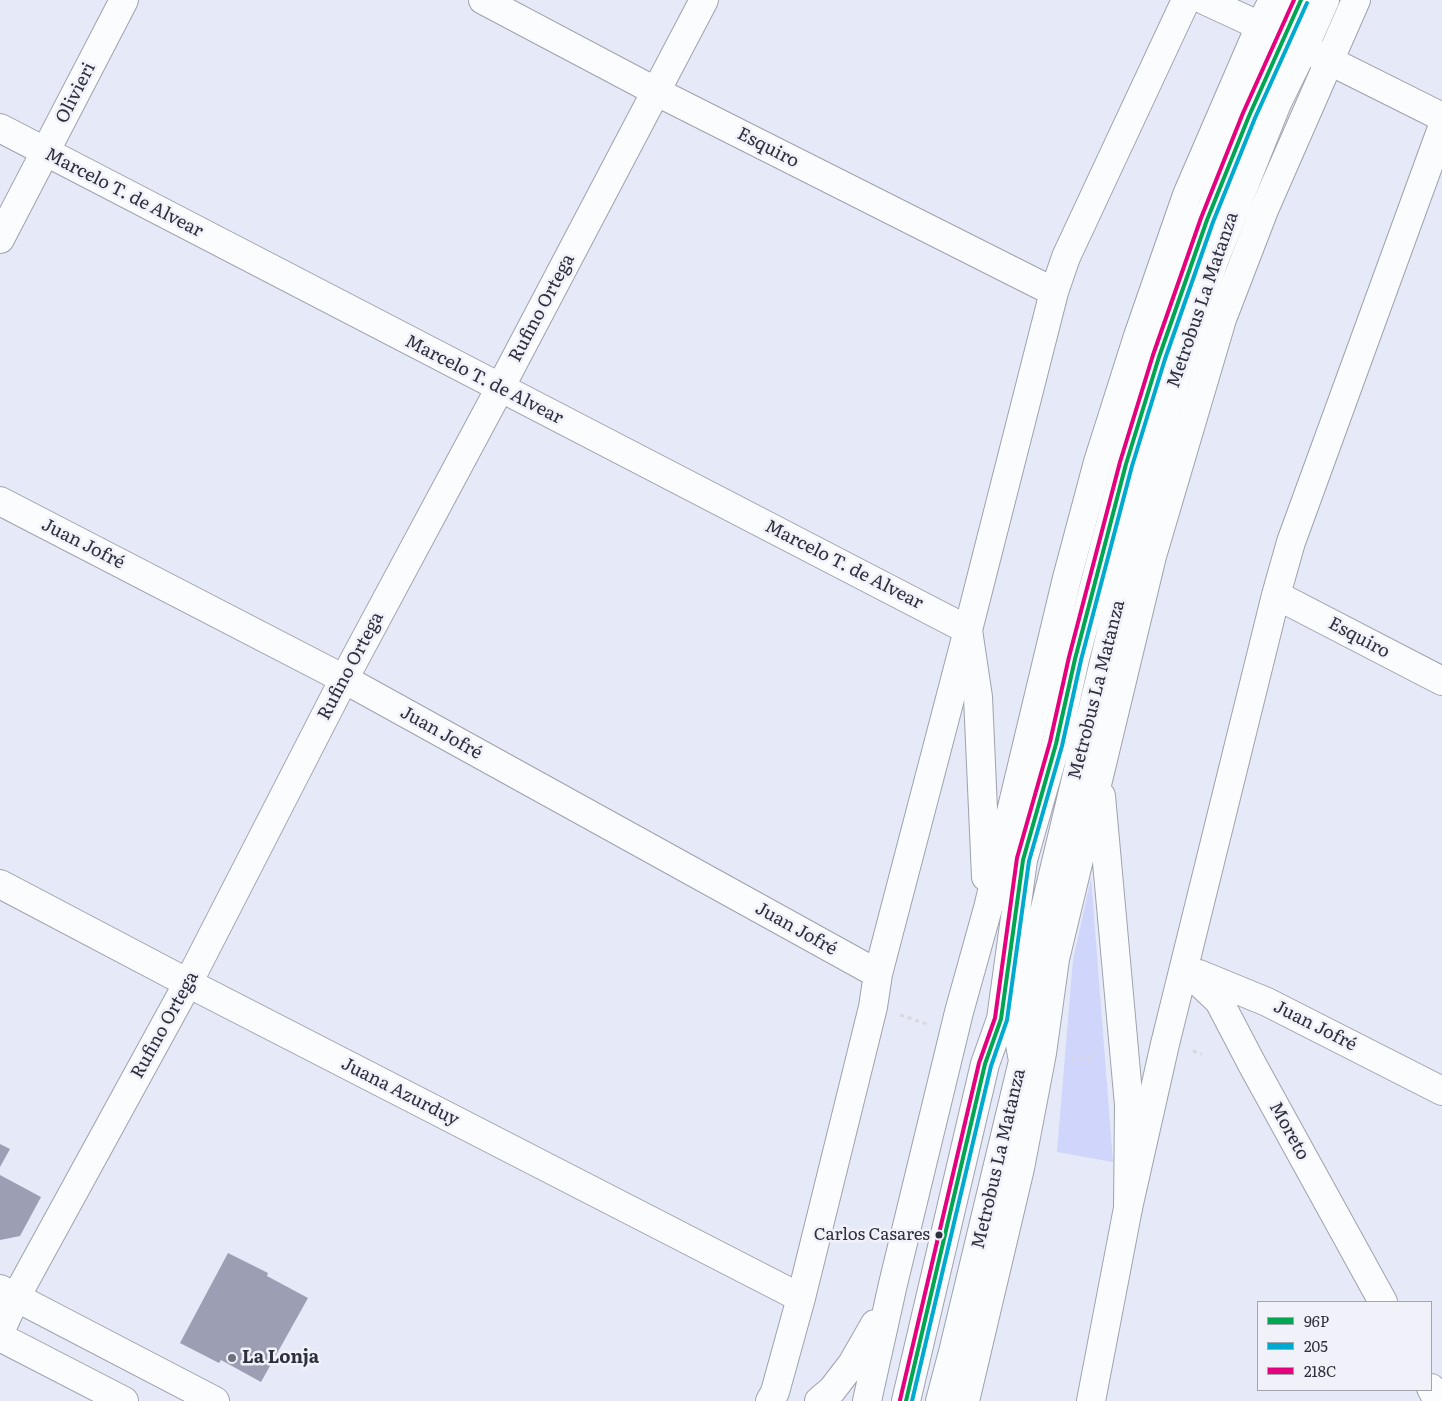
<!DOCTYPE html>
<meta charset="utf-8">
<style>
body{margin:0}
#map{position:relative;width:1442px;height:1401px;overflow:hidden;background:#e6e9f7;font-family:Literata,serif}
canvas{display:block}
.legend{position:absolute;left:1257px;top:1301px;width:175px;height:90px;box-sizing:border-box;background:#f1f2f9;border:1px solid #a3a4ae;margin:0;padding:6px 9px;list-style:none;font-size:15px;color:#2e303d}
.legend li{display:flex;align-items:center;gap:10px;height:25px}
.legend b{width:25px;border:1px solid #a3a4ae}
</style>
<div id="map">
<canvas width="1442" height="1401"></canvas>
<ul class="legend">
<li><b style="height:6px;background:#00a651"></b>96P</li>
<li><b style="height:6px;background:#00a9ce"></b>205</li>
<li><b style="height:6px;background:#e5007d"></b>218C</li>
</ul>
</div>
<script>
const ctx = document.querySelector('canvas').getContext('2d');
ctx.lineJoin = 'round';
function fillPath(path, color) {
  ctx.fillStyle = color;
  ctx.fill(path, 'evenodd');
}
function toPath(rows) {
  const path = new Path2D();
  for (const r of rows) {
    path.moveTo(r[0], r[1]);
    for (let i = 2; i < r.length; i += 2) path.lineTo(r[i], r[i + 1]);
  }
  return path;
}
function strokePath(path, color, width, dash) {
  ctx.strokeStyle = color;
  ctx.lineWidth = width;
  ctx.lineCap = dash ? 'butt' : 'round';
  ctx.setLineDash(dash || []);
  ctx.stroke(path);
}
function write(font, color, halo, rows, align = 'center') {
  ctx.font = font + ' Literata,serif';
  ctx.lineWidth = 5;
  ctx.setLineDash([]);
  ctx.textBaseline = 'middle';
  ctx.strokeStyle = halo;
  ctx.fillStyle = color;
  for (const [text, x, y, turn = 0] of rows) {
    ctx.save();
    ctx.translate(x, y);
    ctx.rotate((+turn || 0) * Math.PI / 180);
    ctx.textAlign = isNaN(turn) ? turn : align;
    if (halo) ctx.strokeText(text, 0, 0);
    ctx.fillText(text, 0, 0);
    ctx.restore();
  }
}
fillPath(toPath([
 [1091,878,1113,1162,1057,1152,1073,960]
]), '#cfd5fb');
fillPath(toPath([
 [0,1144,10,1149,0,1167],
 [0,1175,41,1197,20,1236,0,1240],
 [228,1253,268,1273,267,1276,308,1298,261,1382,221,1360,219,1363,180,1343]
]), '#9c9eb3');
const minor = toPath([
 [483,0,655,91,1054,292],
 [1204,0,1260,26,1442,117],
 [0,128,968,630],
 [0,239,124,0],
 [0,501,344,679,878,974],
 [1276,595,1442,681],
 [0,884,188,983,801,1298],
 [1184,968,1219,1001,1253,1066,1383,1302],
 [1199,974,1267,1002,1442,1091],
 [0,1332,16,1297,188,983,344,679,500,388,704,0],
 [1431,1388,1438,1401],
 [770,1401,775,1392,801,1298,873,1007,878,974,968,630,1054,292,1066,257,1186,0],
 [906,1401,985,1064,1001,1019,1023,860,1056,744,1075,659,1126,464,1159,357,1207,220,1249,116,1301,0],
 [940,1401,953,1352,1023,1061,1020,1044,1035,950,1154,453,1184,350,1214,261,1277,103,1304,48,1325,0],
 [1091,1401,1128,1208,1165,1044,1276,595,1291,542,1442,128]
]);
const major = toPath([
 [0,1289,215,1401],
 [0,1337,124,1401]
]);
const highway = toPath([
 [968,630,978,697,986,877],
 [1101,796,1129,1105,1128,1208],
 [819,1401,832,1390,852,1364,875,1324],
 [867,1401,893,1284,959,1012,988,908,1067,578,1098,462,1138,336,1187,195,1260,26,1273,0],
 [965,1401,1020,1168,1042,1053,1055,959,1152,556,1222,319,1264,210,1356,0]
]);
strokePath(minor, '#9fa2ad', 30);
strokePath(major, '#9fa2ad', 30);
strokePath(highway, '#9fa2ad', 30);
strokePath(toPath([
 [900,1015,927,1024],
 [1193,1051,1202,1054],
 [1071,1059,1089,1058,1095,1052]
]), '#d7d7dc', 3, [4, 4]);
strokePath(minor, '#fbfcfe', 28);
strokePath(major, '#fbfcfe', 28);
strokePath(highway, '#fbfcfe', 28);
strokePath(toPath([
 [906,1401,985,1064,1001,1019,1023,860,1056,744,1075,659,1126,464,1159,357,1207,220,1249,116,1301,0]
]), '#00a651', 4);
strokePath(toPath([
 [912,1401,991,1066,1007,1020,1029,861,1062,746,1081,660,1132,466,1165,359,1213,222,1255,118,1307,3]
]), '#00a9ce', 4);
strokePath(toPath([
 [900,1400,979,1063,995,1018,1017,858,1050,742,1069,657,1120,462,1153,355,1201,218,1243,113,1294,0]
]), '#e5007d', 4);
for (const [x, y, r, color] of [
 [939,1235,4.5,"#2e303d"],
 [232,1358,5,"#6e717e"]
]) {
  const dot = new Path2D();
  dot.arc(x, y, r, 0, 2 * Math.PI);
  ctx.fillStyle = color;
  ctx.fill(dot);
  strokePath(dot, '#f1f2f9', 2);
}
write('17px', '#2e303d', '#f1f2f9', [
 ["Carlos Casares",930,1235]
], 'right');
write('18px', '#2e303d', '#f1f2f9', [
 ["Olivieri",76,93,-63],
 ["Esquiro",768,148,27],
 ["Marcelo T. de Alvear",124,193,27],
 ["Metrobus La Matanza",1203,300,-71],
 ["Rufino Ortega",542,308,-62],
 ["Marcelo T. de Alvear",484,380,27],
 ["Juan Jofré",83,544,27],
 ["Marcelo T. de Alvear",844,565,27],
 ["Esquiro",1359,638,28],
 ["Rufino Ortega",351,666,-62],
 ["Metrobus La Matanza",1097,690,-76],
 ["Juan Jofré",441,733,29],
 ["Juan Jofré",796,929,29],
 ["Rufino Ortega",165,1025,-61],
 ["Juan Jofré",1315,1026,27],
 ["Juana Azurduy",400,1092,27],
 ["Moreto",1289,1131,61],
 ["Metrobus La Matanza",999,1159,-77]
]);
write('bold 18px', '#2e303d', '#f1f2f9', [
 ["La Lonja",242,1358]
], 'left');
</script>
